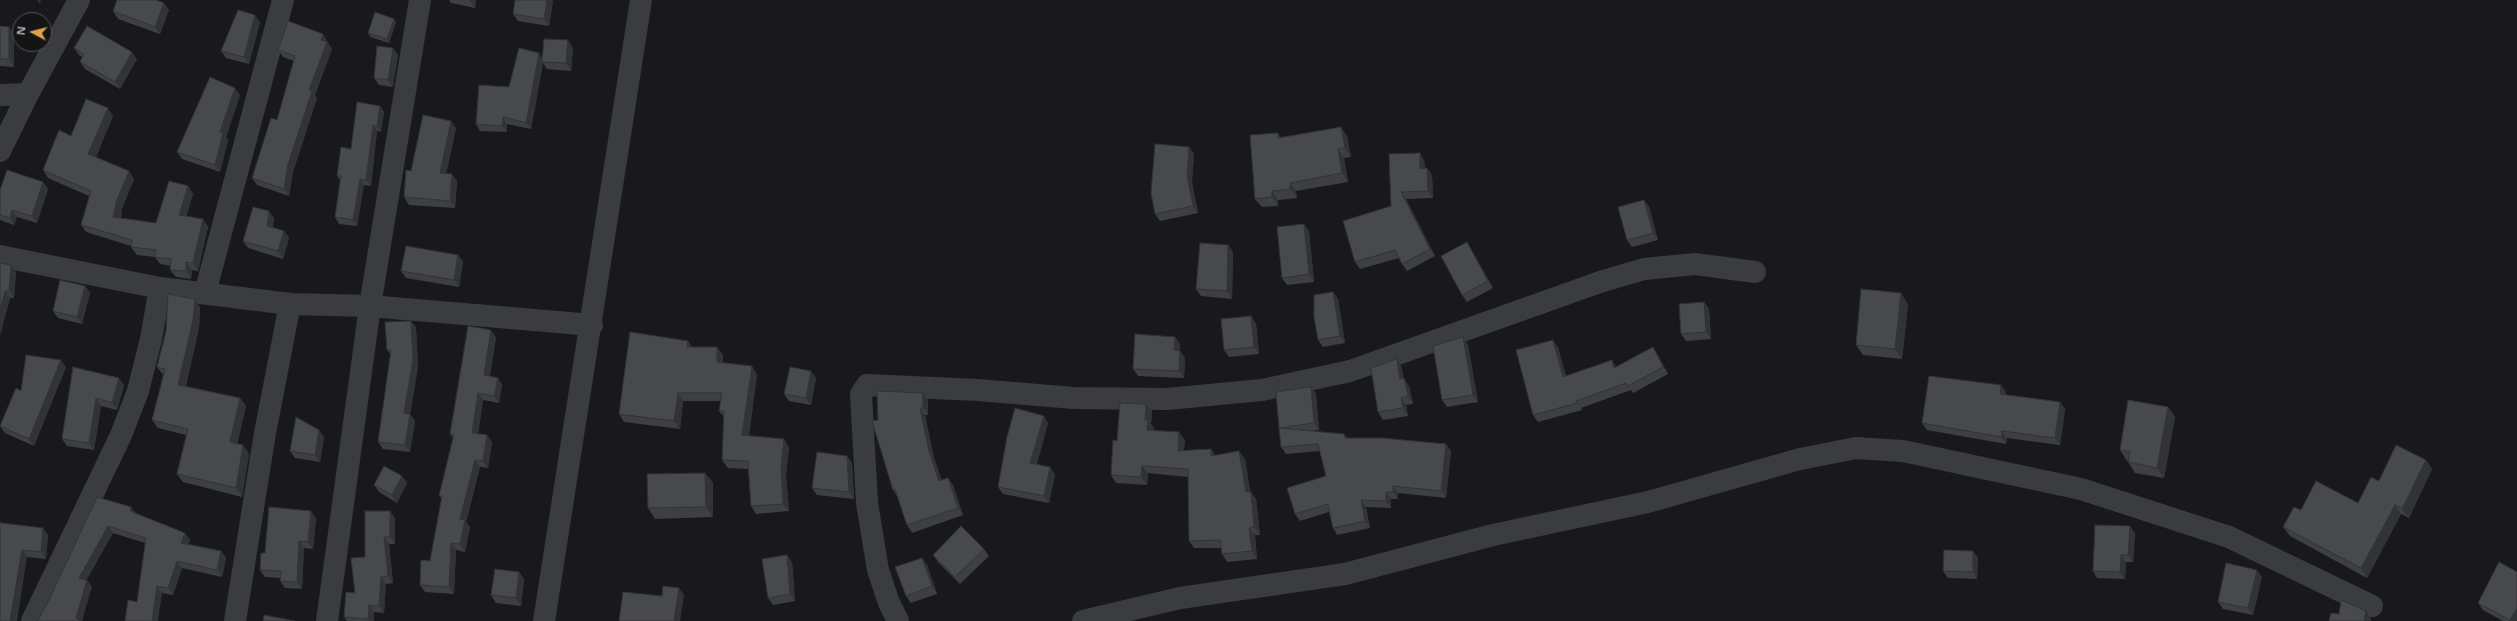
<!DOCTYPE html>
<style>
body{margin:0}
#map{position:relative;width:2517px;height:621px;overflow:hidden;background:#19191b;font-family:"Noto Sans",sans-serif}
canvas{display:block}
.north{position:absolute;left:12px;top:12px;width:40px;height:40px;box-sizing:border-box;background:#141416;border:1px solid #515357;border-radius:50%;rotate:277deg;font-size:11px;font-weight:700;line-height:16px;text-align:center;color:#acb2b9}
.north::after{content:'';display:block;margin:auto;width:14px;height:18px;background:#e29e49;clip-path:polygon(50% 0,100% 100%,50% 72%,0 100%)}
</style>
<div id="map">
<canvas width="2517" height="621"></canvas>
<div class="north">N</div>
</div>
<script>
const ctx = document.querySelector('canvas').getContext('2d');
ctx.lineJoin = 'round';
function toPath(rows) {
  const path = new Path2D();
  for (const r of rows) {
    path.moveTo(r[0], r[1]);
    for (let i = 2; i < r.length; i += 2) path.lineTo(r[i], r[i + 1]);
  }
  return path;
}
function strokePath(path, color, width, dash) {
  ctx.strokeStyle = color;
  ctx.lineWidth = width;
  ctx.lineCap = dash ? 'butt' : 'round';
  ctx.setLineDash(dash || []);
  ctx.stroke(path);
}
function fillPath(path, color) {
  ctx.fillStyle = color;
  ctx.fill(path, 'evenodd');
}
strokePath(toPath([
 [0,95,28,94],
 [0,151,28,94,79,0],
 [0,256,160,288,290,304,370,306,592,325],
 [205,293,283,0],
 [32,621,121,435,138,391,151,339,160,288],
 [235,621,265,433,290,304],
 [327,621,370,306,420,0],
 [544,621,641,0],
 [898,621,889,603,878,570,867,503,861,394,867,385,978,390,1074,398,1167,399,1262,390,1350,371,1600,282,1644,269,1695,264,1755,272],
 [1083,621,1180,598,1345,574,1493,535,1648,502,1800,459,1856,448,1903,451,2081,489,2229,537,2372,606]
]), '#3a3c3f', 22);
fillPath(toPath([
 [449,0,476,0,475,8,451,3],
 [553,1,549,26,518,21,513,14],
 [169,10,160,34,118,19,113,11],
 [394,19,396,22,389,43,370,37,368,33],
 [260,22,249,64,226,58,221,51],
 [0,24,0,26,14,34,14,67,0,66],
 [328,41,327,42,332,49,315,95,317,98,293,172,289,196,257,185,252,178,277,120,294,61,283,57,278,50],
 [74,48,137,59,120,89,85,69,80,62,82,57,79,55],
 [393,48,398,55,393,87,379,85,374,78],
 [573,48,571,71,547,69,543,63,531,129,507,124,507,132,480,131,476,124,509,87,543,58],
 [240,95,226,137,228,140,220,172,182,159,177,152],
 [380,106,384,112,381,132,377,131,371,186,364,185,357,226,339,224,335,217,340,180,337,176,351,149],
 [113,116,96,157,129,171,134,179,121,211,122,213,121,218,156,223,188,186,193,194,186,217,203,219,208,227,198,271,192,270,191,279,176,277,170,270,171,266,160,264,155,257,137,255,131,247,131,246,86,232,81,225,89,196,48,178,43,170,71,136],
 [456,128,446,174,457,181,455,208,409,205,404,197,411,171],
 [1347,136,1351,157,1344,158,1348,182,1296,191,1297,198,1278,200,1278,206,1262,207,1255,199,1281,138],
 [1189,147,1194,154,1192,182,1198,213,1160,221,1155,214],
 [1424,160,1425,168,1427,168,1432,175,1433,198,1406,199,1435,256,1407,271,1402,264,1399,258,1360,269,1355,262,1391,206],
 [43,182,48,189,37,223,17,217,14,225,0,220,0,190],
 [1644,200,1649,207,1658,240,1632,247,1627,240],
 [274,218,273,227,284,231,289,238,283,259,248,248,243,241],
 [1309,231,1314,282,1287,285,1282,278],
 [1467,242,1471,249,1493,288,1467,302,1462,295],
 [1228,245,1233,252,1232,299,1201,296,1196,289],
 [458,255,463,262,459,287,406,278,401,271],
 [0,263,16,272,14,298,10,298,0,335],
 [85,286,90,293,82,324,58,318,53,311],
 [1333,292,1338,299,1345,343,1323,347,1318,340],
 [1704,302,1709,309,1711,339,1686,341,1681,334],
 [1908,304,1902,359,1863,355,1856,345],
 [200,307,199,328,186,386,240,398,246,406,237,444,243,445,249,454,242,497,183,482,177,474,186,435,158,428,152,420,164,376,157,367],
 [1251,316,1256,324,1259,354,1229,357,1224,350],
 [411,321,416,328,418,367,410,414,415,421,410,452,383,449,378,442,391,355,387,350],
 [496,337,490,376,498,378,502,385,499,403,483,400,478,434,487,435,492,442,488,468,480,467,466,522,470,527,465,552,456,550,454,594,425,592,420,585,430,561,442,499,439,496,453,438,450,434],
 [1175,337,1180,344,1179,351,1180,351,1185,358,1184,378,1138,376,1133,369],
 [1463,337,1468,345,1478,402,1447,407,1442,400],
 [688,341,692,347,723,355,723,362,757,374,749,436,789,447,786,475,789,511,756,514,751,506,748,469,728,468,722,460,724,417,719,411,721,401,683,401,680,429,624,422,619,414],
 [1558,347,1566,376,1617,367,1658,355,1668,374,1633,393,1631,390,1581,408,1582,410,1538,422,1533,415],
 [1401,366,1404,379,1409,386,1413,404,1406,405,1408,416,1383,420,1378,412],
 [66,367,34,446,5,433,0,426,21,391],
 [73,367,124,385,117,410,101,406,94,450,67,446,62,439],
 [816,378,811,405,789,401,784,394],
 [1311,387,1316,394,1319,430,1310,431,1344,434,1347,438,1446,444,1451,451,1446,498,1398,493,1398,499,1391,499,1391,508,1366,507,1370,528,1337,535,1333,528,1329,512,1300,521,1295,514,1326,476,1320,451,1286,454,1281,447,1276,392],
 [2006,392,2005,395,2060,402,2065,409,2060,445,2007,438,2006,444,1927,430,1922,423],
 [923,393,928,400,928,415,925,415,934,458,942,481,948,478,953,485,963,515,912,533,907,525,897,496,893,490,878,420],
 [1146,404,1152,411,1151,424,1154,428,1153,430,1185,440,1184,450,1211,449,1215,455,1245,459,1250,492,1256,499,1260,535,1255,535,1257,559,1227,562,1222,554,1221,548,1194,548,1189,541,1188,477,1148,473,1147,485,1116,483,1111,475],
 [2168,407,2175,417,2164,478,2135,473,2128,462,2128,461,2127,461,2120,450],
 [1048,423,1037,464,1055,474,1049,503,1003,494,998,487],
 [324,437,320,462,295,458,290,451],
 [847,456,852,463,854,499,817,495,812,488],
 [2426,460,2432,469,2409,518,2401,514,2367,578,2290,536,2283,527,2301,510,2358,503,2379,481],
 [705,473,713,483,713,517,655,519,648,508],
 [402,476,407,483,397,503,379,492,374,485],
 [97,497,136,513,190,540,188,544,221,551,226,558,222,577,182,568,173,595,162,593,137,602,145,543,113,533,86,580,92,587,38,620,47,604],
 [316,518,313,549,304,548,302,589,285,588,280,581,280,578,265,577,260,570,265,553],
 [395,518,395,544,389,544,393,583,386,584,384,613,374,612,374,621,347,621,344,617,355,593,365,557],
 [2,523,48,535,46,559,27,557],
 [2135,533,2133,562,2126,562,2125,579,2097,578,2093,571],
 [984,549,989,556,960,584,938,562,933,555],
 [1973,551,1978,558,1977,579,1948,578,1943,571],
 [922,558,927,565,937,594,911,603,906,596],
 [792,562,795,601,773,605,768,598],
 [519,572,524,579,521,606,496,603,491,595],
 [2262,577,2253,615,2223,609,2218,602],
 [2478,603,2517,621,2503,621,2483,610]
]), '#3e3f42');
fillPath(toPath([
 [37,0,41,0,40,4],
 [470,0,476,0,475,8,470,1],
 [547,0,552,0,553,1,549,26,544,19],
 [164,3,169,10,160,34,155,27],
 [255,15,260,22,249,64,244,57],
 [394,19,396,22,389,43,387,39],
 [9,27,14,34,14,67,9,59],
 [323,34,332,49,315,95,317,98,293,172,289,196,284,189,288,164,309,90],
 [568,40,573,48,571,71,566,63],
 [393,48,398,55,393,87,388,80],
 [132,52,137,59,120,89,115,82],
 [539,53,544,60,542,62,543,63,531,129,526,123],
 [235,88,240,95,226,137,228,140,220,172,215,165,220,132],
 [380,106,384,112,381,132,377,126],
 [108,108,113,116,94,162,88,154],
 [503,117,507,124,507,132,502,126],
 [451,121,456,128,445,180,440,173],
 [373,125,377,131,371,186,366,180],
 [1341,127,1347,136,1351,157,1345,148],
 [1278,133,1284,142,1278,138],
 [1189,147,1194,154,1192,182,1198,213,1193,206,1187,175],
 [1338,149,1344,158,1348,182,1342,173],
 [1420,153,1424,160,1425,176,1420,169],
 [1427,168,1432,175,1433,198,1428,191],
 [129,171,134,179,121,211,122,213,119,225,113,217,115,205],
 [452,174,457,181,455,208,450,201],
 [360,179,364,185,357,226,353,220],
 [43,182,48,189,37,223,32,216],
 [1290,183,1296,191,1297,198,1290,189],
 [188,186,193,194,184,223,179,215],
 [1272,191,1278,200,1278,206,1272,197],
 [1401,192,1406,199,1435,256,1430,249],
 [1644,200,1649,207,1658,240,1653,233],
 [12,210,17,217,14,225,10,218],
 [269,211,274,218,272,233,267,226],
 [203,219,208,227,198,271,193,263],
 [1304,224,1309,231,1314,282,1309,274],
 [284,231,289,238,283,259,278,251],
 [1467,242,1471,249,1493,288,1488,281],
 [1228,245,1233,252,1232,299,1227,291],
 [458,255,463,262,459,287,454,280],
 [186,262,192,270,191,279,186,271],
 [11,265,16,272,14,298,9,291],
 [85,286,90,293,82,324,77,317],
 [5,291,10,298,0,335,0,310],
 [1333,292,1338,299,1345,343,1340,336],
 [1901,293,1908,304,1902,359,1895,349],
 [195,299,200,307,199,328,184,393,178,385],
 [1704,302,1709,309,1711,339,1706,332],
 [1251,316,1256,324,1259,354,1254,347],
 [411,321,416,328,418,367,410,414,415,421,410,452,405,445,404,413],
 [491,330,496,337,489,382,484,375],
 [1175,337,1180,344,1179,358,1174,350],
 [1463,337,1468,345,1478,402,1473,395],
 [1553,340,1558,347,1568,384,1563,377],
 [688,341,693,349,687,347],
 [717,347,723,355,723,370,717,362],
 [1653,347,1658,355,1668,374,1663,367],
 [1180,351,1185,358,1184,378,1179,371],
 [1397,359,1401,366,1405,386,1400,379],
 [61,360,66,367,34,446,29,439],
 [1612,360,1616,367,1614,368],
 [752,366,757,374,748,443,742,435],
 [811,371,816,378,811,405,806,398],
 [119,378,124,385,117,410,112,403],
 [498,378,502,385,499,403,494,396],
 [1404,378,1409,386,1413,404,1408,396],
 [2001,385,2006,392,2005,401,2000,394],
 [1311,387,1316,394,1319,430,1314,423],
 [478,393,483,400,477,440,472,433],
 [678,393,683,401,680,429,674,421],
 [923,393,928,400,928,415,923,408],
 [96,398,101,406,94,450,89,443],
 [240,398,246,406,236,450,230,442],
 [1401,398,1406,405,1408,416,1403,408],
 [2060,402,2065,409,2060,445,2055,438],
 [1146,404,1152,411,1151,424,1154,428,1153,437,1147,430,1145,420],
 [2168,407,2175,417,2164,478,2157,468],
 [920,408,925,415,934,458,944,488,939,481,929,451],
 [1044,416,1048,423,1035,470,1030,463],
 [319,430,324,437,320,462,315,455],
 [2002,431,2007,438,2006,444,2001,437],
 [1179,432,1185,440,1183,458,1178,451],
 [487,435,492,442,488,468,483,461],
 [784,439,789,447,786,475,789,511,783,504,781,467],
 [1446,444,1451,451,1446,498,1441,491],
 [243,445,249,454,242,497,236,488],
 [1211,449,1216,457,1211,456],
 [1239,451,1245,459,1252,500,1246,492],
 [847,456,852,463,854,499,849,492],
 [475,460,480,467,466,522,470,527,465,552,460,544,460,519],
 [2426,460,2432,469,2409,518,2402,509],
 [1142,466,1148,473,1147,485,1141,477],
 [1050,467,1055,474,1049,503,1044,496],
 [705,473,713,483,713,517,706,507],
 [402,476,407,483,397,503,392,495],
 [948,478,953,485,963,515,958,508],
 [1393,486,1398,493,1398,499,1393,492],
 [1251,492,1256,499,1260,535,1254,527],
 [1386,492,1391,499,1391,508,1386,501],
 [1361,500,1366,507,1370,528,1365,521],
 [2395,505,2401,514,2367,578,2361,568],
 [131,507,136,514,130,511],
 [311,511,316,518,313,549,308,542],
 [390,511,395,518,395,544,390,537],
 [108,526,113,533,84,585,79,578],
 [2130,526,2135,533,2133,562,2128,555],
 [43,528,48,535,46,559,41,552],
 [1249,528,1255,535,1257,559,1252,551],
 [185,533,190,540,186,550,181,543],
 [384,537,389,544,393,583,388,576],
 [299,541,304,548,302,589,297,582],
 [451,543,456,550,454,594,449,587],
 [22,550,27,557,17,621,10,621],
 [221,551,226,558,222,577,217,570],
 [1973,551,1978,558,1977,579,1973,572],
 [787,555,792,562,795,601,790,594],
 [2121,555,2126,562,2125,579,2120,572],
 [922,558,927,565,937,594,932,586],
 [177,561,182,568,173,595,168,588],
 [2257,570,2262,577,2253,615,2248,608],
 [519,572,524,579,521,606,516,598],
 [381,577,386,584,384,613,379,606],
 [87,580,92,587,82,621,76,618],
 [157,586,162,593,158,621,152,621],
 [679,588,684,595,680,621,674,621],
 [369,605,374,612,374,621,370,621,368,619],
 [2517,608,2517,621,2511,621,2510,620],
 [2366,611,2371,618,2371,621,2364,621]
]), '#323336');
const building = toPath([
 [117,0,156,0,164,3,155,27,113,11,117,0],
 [515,0,547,0,544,19,513,14,515,0],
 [238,10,255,15,244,57,221,51,238,10],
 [375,12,394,19,387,39,368,33,375,12],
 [288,21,323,34,321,40,327,42,309,90,312,91,288,164,284,189,252,178,271,118,277,120,295,56,278,50,288,21],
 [0,26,9,27,9,59,0,59,0,26],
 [87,26,132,52,115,82,80,62,84,54,74,48,87,26],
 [544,39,568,40,566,63,542,62,544,39],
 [377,46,393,48,388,80,374,78,377,46],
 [519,48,539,53,526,123,503,117,502,126,476,124,479,85,509,87,519,48],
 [210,77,235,88,220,132,223,133,215,165,177,152,210,77],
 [86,99,108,108,88,154,129,171,115,205,116,205,113,217,156,223,169,181,188,186,179,215,203,219,193,263,186,262,186,271,170,270,171,259,155,257,156,250,131,247,132,240,81,225,91,191,43,170,59,130,71,136,86,99],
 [357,102,380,106,377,126,373,125,366,180,360,179,353,220,335,217,341,176,337,176,341,147,351,149,357,102],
 [423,115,451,121,440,173,452,174,450,201,404,197,406,170,411,171,423,115],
 [1341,127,1345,148,1338,149,1342,173,1290,183,1290,189,1272,191,1272,197,1255,199,1250,135,1278,133,1278,138,1341,127],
 [1155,144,1189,147,1187,175,1193,206,1155,214,1151,193,1155,144],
 [1420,153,1420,169,1427,168,1428,191,1401,192,1430,249,1402,264,1395,250,1355,262,1343,221,1391,206,1389,154,1420,153],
 [7,170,43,182,32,216,12,210,10,218,0,215,0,190,7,170],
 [1644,200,1653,233,1627,240,1618,207,1644,200],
 [253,207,269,211,267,226,284,231,278,251,243,241,253,207],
 [1304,224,1309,274,1282,278,1277,227,1304,224],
 [1467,242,1488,281,1462,295,1441,256,1467,242],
 [1200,243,1228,245,1227,291,1196,289,1200,243],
 [406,246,458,255,454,280,401,271,406,246],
 [0,263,11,265,9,291,5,291,0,310,0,263],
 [60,280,85,286,77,317,53,311,60,280],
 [1861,289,1901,293,1895,349,1856,345,1861,289],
 [1333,292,1340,336,1318,340,1314,317,1314,295,1333,292],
 [168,294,195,299,193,320,178,385,240,398,230,442,243,445,236,488,177,474,188,429,152,420,165,369,157,367,166,331,168,294],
 [1704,302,1706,332,1681,334,1679,304,1704,302],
 [1251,316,1254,347,1224,350,1221,319,1251,316],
 [411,321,413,360,404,413,410,414,405,445,378,442,391,350,387,350,385,322,411,321],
 [468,326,491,330,484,375,498,378,494,396,478,393,472,433,487,435,483,461,475,460,460,519,465,520,460,544,451,543,449,587,420,585,421,560,430,561,442,496,439,496,454,434,450,434,468,326],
 [630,332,688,341,687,347,717,347,717,362,752,366,742,435,784,439,781,467,783,504,751,506,748,461,722,460,724,411,719,411,722,393,678,393,674,421,619,414,630,332],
 [1135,334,1175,337,1174,350,1180,351,1179,371,1133,369,1135,334],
 [1463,337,1473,395,1442,400,1433,346,1463,337],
 [1553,340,1563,377,1612,360,1614,368,1653,347,1663,367,1628,386,1626,383,1576,401,1577,403,1533,415,1516,350,1553,340],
 [26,355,61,360,29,439,0,426,16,388,21,391,26,355],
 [1397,359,1400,379,1404,378,1408,396,1401,398,1403,408,1378,412,1371,368,1397,359],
 [73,367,119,378,112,403,96,398,89,443,62,439,73,367],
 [790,367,811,371,806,398,784,394,790,367],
 [1929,376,2001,385,2000,394,2060,402,2055,438,2002,431,2001,437,1922,423,1929,376],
 [1311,387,1314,423,1279,428,1276,392,1311,387],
 [877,391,923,393,923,408,920,408,929,451,939,481,948,478,958,508,907,525,895,489,893,490,872,421,878,420,877,391],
 [2128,400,2168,407,2157,468,2128,462,2130,452,2120,450,2128,400],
 [1120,403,1146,404,1145,420,1148,420,1147,430,1179,432,1178,451,1211,449,1211,456,1239,451,1246,492,1251,492,1254,527,1249,528,1252,551,1222,554,1220,540,1189,541,1188,469,1142,466,1141,477,1111,475,1113,440,1117,441,1120,403],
 [1015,408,1044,416,1030,463,1050,467,1044,496,998,487,1007,437,1015,408],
 [296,417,319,430,315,455,290,451,296,417],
 [1279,428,1344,434,1345,438,1382,438,1446,444,1441,491,1393,486,1393,492,1386,492,1386,501,1361,500,1365,521,1333,528,1328,504,1295,514,1287,488,1326,476,1318,444,1281,447,1279,428],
 [2396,445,2426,460,2402,509,2395,505,2361,568,2283,527,2294,507,2301,510,2316,481,2358,503,2371,477,2379,481,2396,445],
 [817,452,847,456,849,492,812,488,817,452],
 [384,466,402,476,392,495,374,485,384,466],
 [705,473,706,507,648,508,647,474,705,473],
 [97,497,131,507,130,511,185,533,181,543,221,551,217,570,177,561,168,588,157,586,152,621,125,621,128,600,137,602,146,538,108,526,79,578,87,580,76,618,82,621,36,621,38,620,47,604,97,497],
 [269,507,311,511,308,542,299,541,297,582,280,581,281,571,260,570,261,553,265,553,269,507],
 [365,511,390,511,390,537,384,537,388,576,381,577,379,606,369,605,368,619,344,617,346,592,355,593,351,558,365,557,365,511],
 [0,522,2,523,43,528,41,552,22,550,10,621,0,621,0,522],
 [2095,525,2130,526,2128,555,2121,555,2120,572,2093,571,2095,525],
 [961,526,984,549,955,577,933,555,961,526],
 [1944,550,1973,551,1973,572,1943,571,1944,550],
 [787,555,790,594,768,598,762,559,787,555],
 [922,558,932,586,906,596,895,567,922,558],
 [2499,562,2517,572,2517,608,2510,620,2478,603,2499,562],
 [2226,563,2257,570,2248,608,2218,602,2226,563],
 [495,569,519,572,516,598,491,595,495,569],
 [663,586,679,588,674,621,619,621,623,592,662,596,663,586],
 [2341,600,2366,611,2364,621,2329,621,2331,613,2339,614,2341,600],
 [264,615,295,621,263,621,264,615]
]);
fillPath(building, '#48494d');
strokePath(building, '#323336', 1);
</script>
